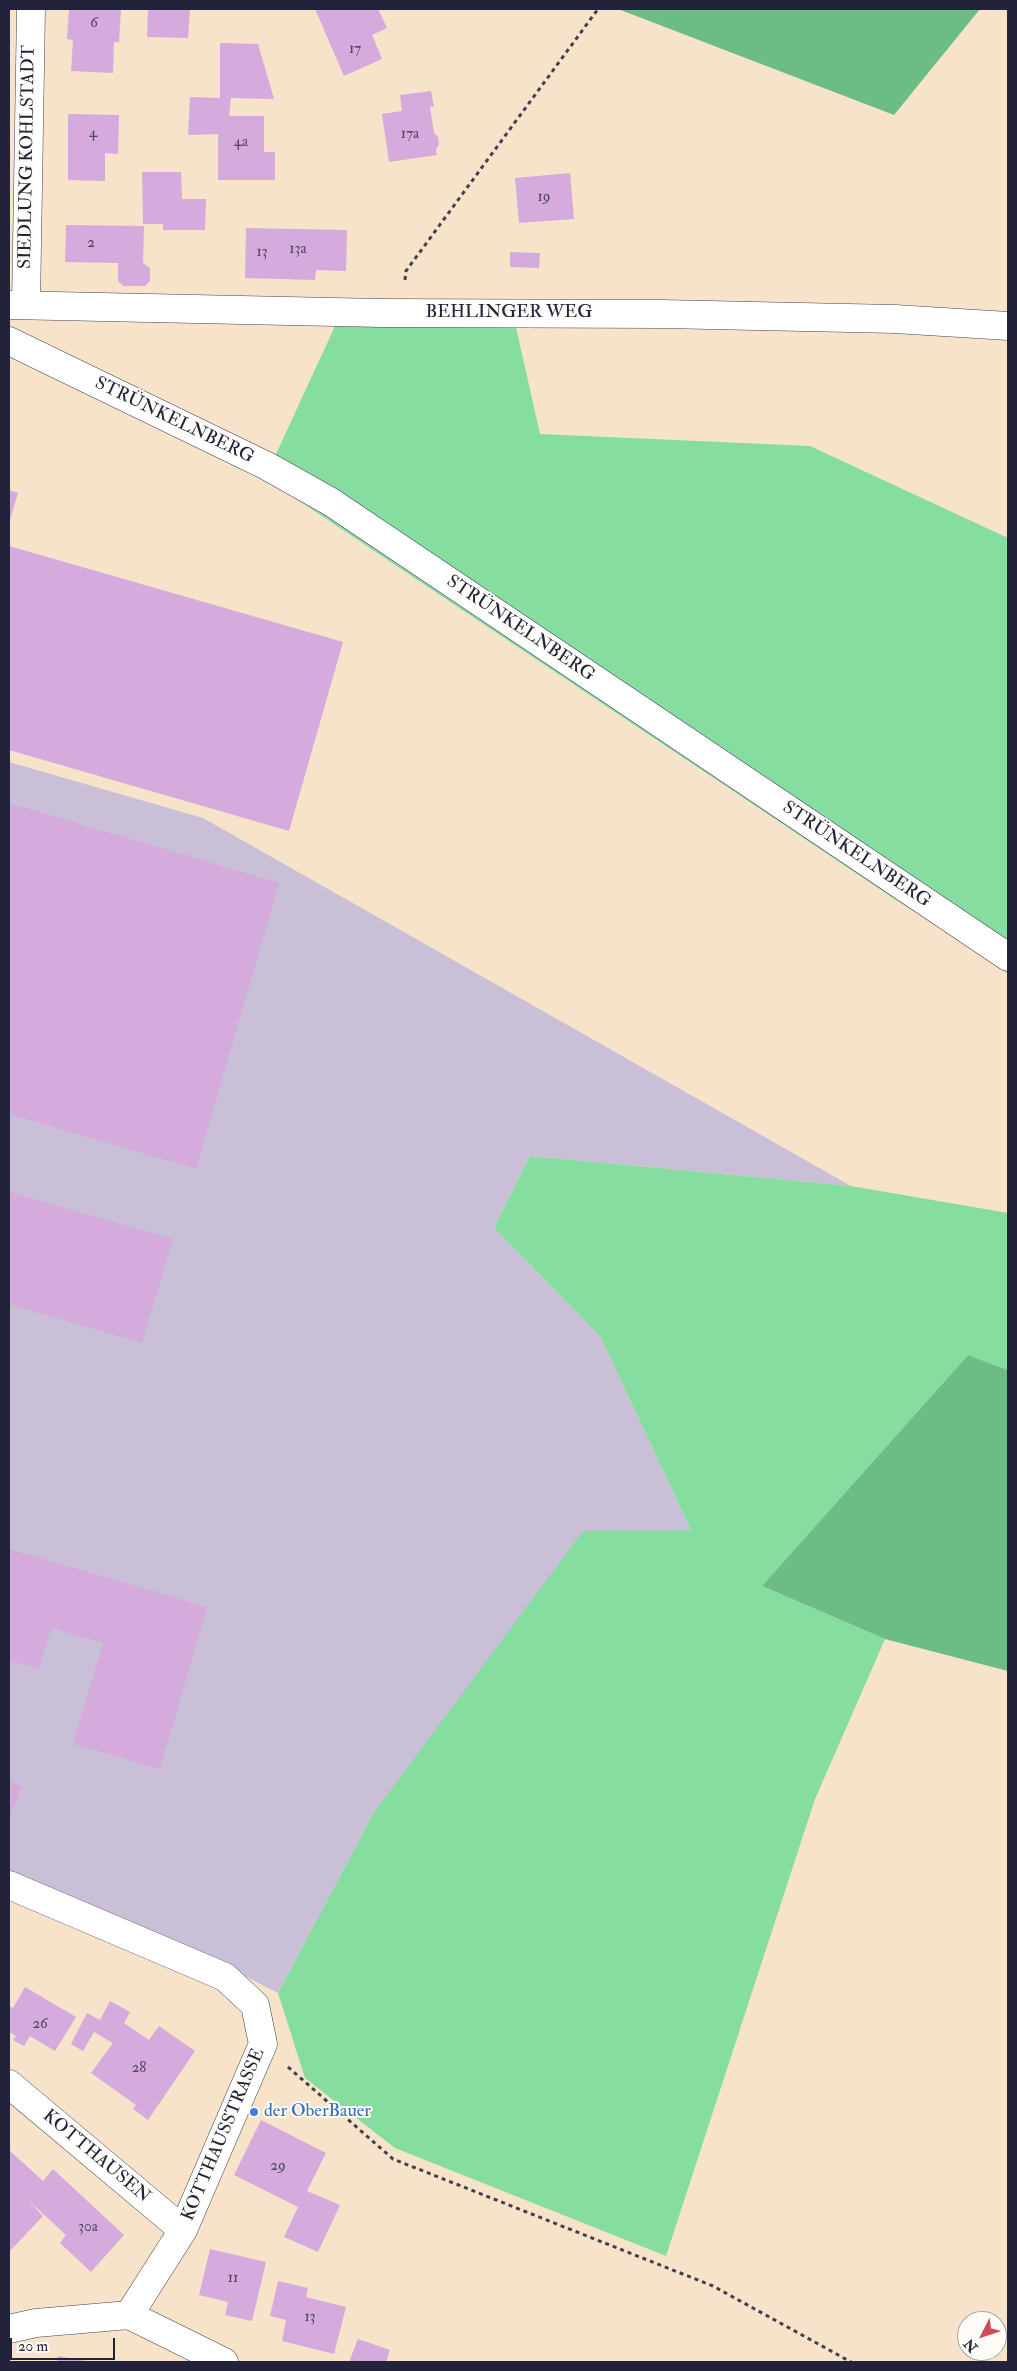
<!DOCTYPE html>
<meta charset="utf-8">
<style>
body{margin:0}
#map{position:relative;width:1017px;height:2371px;overflow:hidden;background:#f6e3c9;font-family:"IM FELL Double Pica",serif}
canvas{display:block}
.frame{position:absolute;inset:0;border:10px solid #22223b;pointer-events:none}
.north{position:absolute;left:957px;top:2311px;width:50px;height:50px;box-sizing:border-box;background:#fdfcf7;border:1px solid #a5a5ac;border-radius:50%;rotate:229deg;font-size:14px;font-weight:700;line-height:20px;text-align:center;color:#22223b}
.north::after{content:'';display:block;margin:auto;width:18px;height:22px;background:#d1495b;clip-path:polygon(50% 0,100% 100%,50% 72%,0 100%)}
.scale{position:absolute;left:10px;top:2338px;width:105px;height:22px;box-sizing:border-box;border:2px solid #22223b;border-top:0;padding-left:6px;font-size:15px;line-height:18px;white-space:nowrap;color:#22223b;-webkit-text-stroke:4px #fdfcf7;paint-order:stroke}
</style>
<div id="map">
<canvas width="1017" height="2371"></canvas>
<div class="frame"></div>
<div class="north">N</div>
<div class="scale">20 m</div>
</div>
<script>
const ctx = document.querySelector('canvas').getContext('2d');
ctx.lineJoin = 'round';
function fillPath(path, color) {
  ctx.fillStyle = color;
  ctx.fill(path, 'evenodd');
}
function toPath(rows) {
  const path = new Path2D();
  for (const r of rows) {
    path.moveTo(r[0], r[1]);
    for (let i = 2; i < r.length; i += 2) path.lineTo(r[i], r[i + 1]);
  }
  return path;
}
function strokePath(path, color, width, dash) {
  ctx.strokeStyle = color;
  ctx.lineWidth = width;
  ctx.lineCap = dash ? 'butt' : 'round';
  ctx.setLineDash(dash || []);
  ctx.stroke(path);
}
function write(font, color, halo, rows, align = 'center') {
  ctx.font = font + ' "IM FELL Double Pica",serif';
  ctx.lineWidth = 4;
  ctx.setLineDash([]);
  ctx.textBaseline = 'middle';
  ctx.strokeStyle = halo;
  ctx.fillStyle = color;
  for (const [text, x, y, turn = 0] of rows) {
    ctx.save();
    ctx.translate(x, y);
    ctx.rotate((+turn || 0) * Math.PI / 180);
    ctx.textAlign = isNaN(turn) ? turn : align;
    if (halo) ctx.strokeText(text, 0, 0);
    ctx.fillText(text, 0, 0);
    ctx.restore();
  }
}
fillPath(toPath([
 [9,762,203,818,851,1186,530,1156,494,1228,600,1336,691,1530,373,1814,278,1993,179,1942,9,1870]
]), '#c9bfd7');
fillPath(toPath([
 [513,314,540,434,810,446,1008,538,1008,974,975,950,896,900,265,478,336,324],
 [530,1156,851,1186,1008,1213,1008,1370,968,1355,762,1586,885,1639,815,1799,666,2256,395,2148,305,2078,278,1993,373,1814,583,1531,691,1530,600,1336,494,1228]
]), '#86dda0');
fillPath(toPath([
 [618,9,980,9,894,115],
 [968,1355,1008,1370,1008,1671,885,1639,762,1586]
]), '#6cbc86');
fillPath(toPath([
 [69,9,121,9,119,42,114,42,113,73,71,71,73,40,67,39],
 [148,9,190,9,188,38,147,37],
 [315,9,378,9,387,28,372,35,382,59,344,76],
 [220,43,258,44,274,99,231,98,229,116,264,116,264,152,275,152,275,180,218,180,218,134,188,135,190,97,220,98],
 [431,91,434,107,430,107,434,133,438,137,439,144,436,149,437,155,389,162,382,114,402,111,400,95],
 [68,114,119,115,118,154,105,153,105,181,68,180],
 [142,172,181,172,182,199,206,199,205,230,163,230,163,224,143,224],
 [570,173,574,219,519,223,515,178],
 [66,225,144,226,143,263,150,268,150,281,145,286,123,286,118,281,118,263,65,262],
 [246,228,347,230,346,271,316,270,315,280,245,278],
 [510,252,540,253,539,268,510,267],
 [9,490,18,493,9,523],
 [9,546,343,642,289,831,9,750],
 [9,803,279,883,196,1169,9,1114],
 [9,1192,173,1239,142,1343,9,1304],
 [9,1549,207,1607,160,1769,73,1744,103,1643,51,1628,39,1669,9,1660],
 [9,1781,22,1787,9,1818],
 [25,1987,76,2017,55,2051,30,2036,24,2046,13,2040,16,2036,9,2032,9,2006,13,2008],
 [110,2001,130,2012,124,2023,149,2040,159,2026,195,2051,148,2120,133,2109,136,2105,91,2073,113,2043,94,2032,83,2051,71,2044,87,2013,100,2020],
 [261,2120,326,2153,307,2191,340,2205,318,2252,284,2237,298,2207,234,2175],
 [9,2150,43,2181,53,2169,124,2235,91,2272,60,2243,66,2235,27,2199,43,2216,9,2252],
 [210,2249,266,2262,252,2321,225,2315,228,2302,199,2295],
 [278,2281,308,2288,306,2297,346,2307,334,2354,282,2341,286,2320,270,2316],
 [358,2339,390,2350,386,2362,349,2362],
 [58,2356,86,2361,86,2362,57,2362]
]), '#d5aadc');
const minor = toPath([
 [9,305,381,313,662,314,895,319,1008,326],
 [26,305,31,9],
 [9,341,267,466,331,502,1008,957],
 [9,1885,225,1977,255,2005,263,2044,183,2230,129,2315],
 [9,2084,183,2230],
 [9,2329,36,2323,129,2315,224,2362]
]);
strokePath(minor, '#423f50', 29);
strokePath(toPath([
 [405,280,406,271,598,9],
 [288,2067,393,2159,713,2286,851,2362]
]), '#423f50', 3, [4, 4]);
strokePath(minor, '#fff', 28);
for (const [x, y, r, color] of [
 [254,2112,5,"#3f7fe0"]
]) {
  const dot = new Path2D();
  dot.arc(x, y, r, 0, 2 * Math.PI);
  ctx.fillStyle = color;
  ctx.fill(dot);
  strokePath(dot, '#fdfcf7', 2);
}
write('15px', '#4f4463', null, [
 ["6",94,24],
 ["17",355,50],
 ["4",93,134],
 ["17a",410,135],
 ["4a",241,143],
 ["19",544,198],
 ["2",91,244],
 ["13a",298,250],
 ["13",262,253],
 ["26",40,2025],
 ["28",139,2069],
 ["29",278,2167],
 ["30a",88,2228],
 ["11",233,2279],
 ["13",310,2318]
]);
write('18px', '#22223b', '#fdfcf7', [
 ["SIEDLUNG KOHLSTADT",28,157,-89],
 ["BEHLINGER WEG",509,313],
 ["STRÜNKELNBERG",174,421,26],
 ["STRÜNKELNBERG",520,629,34],
 ["STRÜNKELNBERG",856,855,34],
 ["KOTTHAUSSTRASSE",224,2135,-67],
 ["KOTTHAUSEN",96,2157,40]
]);
write('18px', '#366cbe', '#fdfcf7', [
 ["der OberBauer",264,2112]
], 'left');
</script>
